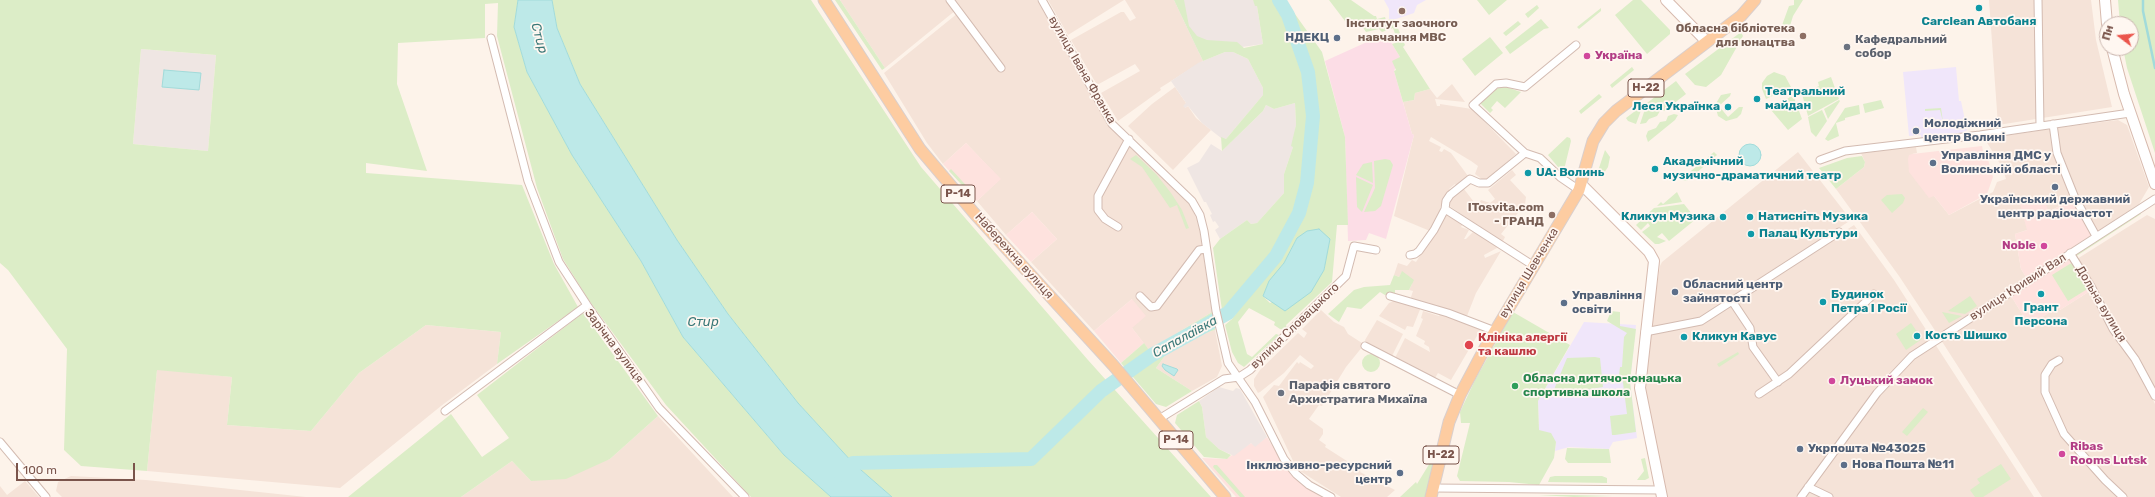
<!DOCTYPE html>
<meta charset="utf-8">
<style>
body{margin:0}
#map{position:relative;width:2155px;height:497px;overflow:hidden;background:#fdf3ea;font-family:Rubik,sans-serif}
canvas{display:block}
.north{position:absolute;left:2099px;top:16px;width:40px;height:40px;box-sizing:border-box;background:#fff7f1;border:1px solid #cab6af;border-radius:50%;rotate:286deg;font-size:11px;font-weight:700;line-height:16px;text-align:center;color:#7a544b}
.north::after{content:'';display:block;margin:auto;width:14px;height:18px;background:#eb554c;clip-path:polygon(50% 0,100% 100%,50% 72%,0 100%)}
.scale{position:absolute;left:16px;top:463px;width:119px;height:18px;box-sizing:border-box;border:2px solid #7a544b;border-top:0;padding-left:5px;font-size:12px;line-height:14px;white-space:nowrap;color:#7a544b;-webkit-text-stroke:3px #fff7f1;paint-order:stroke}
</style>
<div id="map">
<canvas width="2155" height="497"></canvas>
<div class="north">Пн</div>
<div class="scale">100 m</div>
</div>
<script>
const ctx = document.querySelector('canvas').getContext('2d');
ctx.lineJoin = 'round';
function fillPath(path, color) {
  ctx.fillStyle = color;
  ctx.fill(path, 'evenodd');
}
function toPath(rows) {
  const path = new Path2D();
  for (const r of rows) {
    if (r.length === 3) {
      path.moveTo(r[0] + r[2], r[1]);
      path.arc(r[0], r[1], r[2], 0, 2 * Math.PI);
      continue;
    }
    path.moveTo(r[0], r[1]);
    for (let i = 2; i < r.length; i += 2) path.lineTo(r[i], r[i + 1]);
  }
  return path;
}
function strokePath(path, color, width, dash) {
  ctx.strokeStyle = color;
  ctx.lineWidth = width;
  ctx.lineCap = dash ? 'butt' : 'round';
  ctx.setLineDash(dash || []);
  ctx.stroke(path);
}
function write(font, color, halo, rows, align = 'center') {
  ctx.font = font + ' Rubik,sans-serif';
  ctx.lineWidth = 3.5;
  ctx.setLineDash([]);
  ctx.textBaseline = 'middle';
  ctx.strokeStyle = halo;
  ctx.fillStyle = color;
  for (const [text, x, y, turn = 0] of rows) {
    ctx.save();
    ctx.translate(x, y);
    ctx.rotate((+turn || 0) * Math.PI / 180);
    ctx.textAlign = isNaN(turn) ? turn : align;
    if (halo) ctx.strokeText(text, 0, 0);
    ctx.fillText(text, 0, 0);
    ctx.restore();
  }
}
fillPath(toPath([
 [840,0,948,0,956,10,885,68],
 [952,0,1037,0,1109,126,1189,203,1196,217,1200,232,1212,312,1149,350,1132,328,1132,299,1094,331,1031,262,1057,239,1032,212,1006,235,977,201,1000,179,966,143,943,164,927,143,884,73,958,13],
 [1048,0,1124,0,1068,35],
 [1125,0,1174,0,1203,61,1160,88,1161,90,1118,121,1101,93,1140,71,1135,64,1097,85,1071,40,1121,12,1124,12,1130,21,1136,18],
 [1989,0,2091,0,2096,40,2112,107,1998,125],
 [1452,84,1465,102,1435,99,1437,106,1440,106,1440,104,1472,109,1516,154,1488,179,1483,180,1475,174,1478,166,1471,161,1431,137,1429,141,1441,147,1439,151,1442,152,1444,149,1451,153,1468,176,1457,186,1455,184,1449,189,1450,190,1443,198,1439,213,1430,231,1394,216,1414,135,1412,134,1403,102,1414,100,1415,93,1430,89,1437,98],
 [1175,87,1186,103,1185,108,1188,106,1196,118,1211,130,1173,170,1128,126,1152,104],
 [2118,120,2127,125,2149,187,2139,204,2097,232,2077,197,2060,153,2056,128],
 [2051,129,2073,199,2048,212,2027,230,2015,234,2021,269,2026,277,1938,335,1899,276,1836,189,1864,167,1865,162,1861,153,1916,147,1917,153,1912,154,1909,171,1934,196,1949,215,1993,192,1997,182,2006,179,2002,167,1986,141,1995,137],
 [1798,152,1851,220,1700,319,1653,328,1651,325,1660,266,1662,262],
 [1512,170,1516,175,1510,180,1526,197,1525,204,1501,234,1505,237,1502,243,1448,205,1448,201,1464,189,1477,206,1481,200,1490,203,1495,199,1488,190],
 [1446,213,1463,224,1461,227,1469,230,1464,239,1466,239,1473,232,1496,245,1497,248,1484,255,1485,258,1501,251,1476,293,1467,316,1410,300,1413,291,1409,290,1412,284,1402,272,1399,277,1394,275,1398,263,1407,266,1412,260,1416,262],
 [2147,215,2155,219,2155,389,2115,327,2077,259],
 [1854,225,1894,280,1932,339,1875,391,1796,497,1666,497,1644,388,1650,338,1652,334,1702,324],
 [2090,291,2133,360,2155,404,2155,497,2127,497,2062,435,2120,497,2042,497,1941,340,2011,296,2029,325,2058,307,2060,310],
 [1396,300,1421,307,1413,327,1407,326,1405,330,1379,316,1389,303],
 [1321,310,1334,322,1344,327,1348,334,1362,343,1363,346,1346,367,1322,406,1319,405,1309,419,1323,429,1323,434,1319,440,1326,445,1325,447,1361,470,1360,472,1395,490,1387,497,1341,497,1300,471,1294,463,1263,397,1274,385,1279,386,1297,362,1299,364,1300,362,1311,369,1314,366,1300,355,1284,373,1260,392,1258,393,1254,386,1254,379,1260,370,1298,333,1304,338,1307,333,1302,329],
 [1423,311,1439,316,1440,314,1481,329,1451,380,1438,373,1435,378,1395,358,1405,338,1430,352,1429,347,1424,344,1425,341,1416,336,1423,319,1421,318],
 [1377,320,1403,334,1392,356,1366,343,1365,340],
 [426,325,501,332,497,364,441,406,340,488,147,471,157,369,232,377,227,425,311,431,359,373],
 [1215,330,1222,366,1217,377,1192,391,1156,368,1167,353,1187,339],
 [1935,344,2034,497,1805,497,1880,395,1914,358],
 [658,416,733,497,461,497,512,461,531,481,610,459],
 [71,476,146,480,306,497,62,497,56,491,58,482],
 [25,481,39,497,0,497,0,486,7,495]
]), '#f5e3d8');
fillPath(toPath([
 [966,143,1001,179,977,201,943,164],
 [1982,146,1984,156,1987,156,1993,177,1987,194,1949,215,1934,196,1929,198,1909,172,1908,159,1909,155,1912,154],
 [2039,198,2041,203,2045,202,2049,212,2073,199,2093,234,2026,277,2021,269,2015,234,2027,230,2020,204],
 [1032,212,1057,239,1031,262,1006,235],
 [2070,257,2090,291,2060,310,2058,307,2029,325,2011,296],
 [1132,299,1146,316,1132,328,1144,343,1121,363,1094,331],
 [1267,437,1281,461,1293,477,1323,497,1236,497,1202,458,1226,459,1251,443,1255,446]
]), '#fee2de');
fillPath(toPath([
 [1174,0,1253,0,1257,6,1263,44,1199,53],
 [141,49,216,55,208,151,133,144],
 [1225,52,1233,52,1248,59,1263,88,1263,95,1226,139,1221,138,1202,123,1188,106,1185,108,1183,106,1186,103,1171,81,1198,63],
 [1295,103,1296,125,1293,147,1284,174,1284,193,1257,223,1251,224,1247,220,1220,239,1215,230,1219,227,1215,221,1213,222,1210,215,1212,214,1206,202,1204,202,1187,168,1199,162,1211,144,1222,151,1263,111,1266,105,1274,109],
 [1219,387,1233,391,1236,388,1240,389,1267,437,1255,447,1251,443,1234,456,1219,449,1206,437,1202,407,1199,401]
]), '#efe6e3');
fillPath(toPath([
 [1384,0,1426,0,1417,5,1414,13,1396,19,1389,19,1389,9],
 [1956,67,1959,101,1961,101,1967,130,1964,133,1921,138,1921,135,1909,136,1903,72],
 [1584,322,1636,325,1630,382,1637,438,1613,442,1609,449,1569,447,1555,451,1556,442,1539,430,1538,401]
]), '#f0e6fa');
fillPath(toPath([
 [1378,37,1381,42,1389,39,1400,57,1394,71,1412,134,1414,135,1386,239,1369,233,1366,240,1348,241,1345,137,1325,61]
]), '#fcdde6');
fillPath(toPath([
 [0,0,518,0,514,27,527,72,572,155,641,261,683,337,784,455,831,497,751,497,666,405,588,299,563,259,537,188,497,36,498,3,485,4,485,38,398,43,397,84,427,171,366,163,366,173,522,185,554,264,578,307,497,364,501,332,426,325,359,373,311,431,227,425,232,377,157,370,147,471,81,466,64,450,67,349,8,270,0,263],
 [141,49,216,55,208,151,133,144],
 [552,0,811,0,921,167,1088,360,1211,497,892,497,853,463,798,403,728,314,677,240,580,84,557,28],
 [835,0,840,0,885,68,882,70],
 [1174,0,1184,0,1189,26,1197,36,1207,40,1237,42,1244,48,1263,44,1257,6,1255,6,1253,0,1285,0,1322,52,1345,137,1348,225,1337,225,1332,282,1286,325,1287,329,1286,330,1280,329,1274,325,1275,322,1249,308,1238,322,1247,354,1252,357,1276,334,1279,335,1244,367,1238,363,1232,352,1225,325,1232,319,1247,298,1239,291,1222,310,1213,248,1220,239,1247,220,1251,224,1257,223,1284,193,1284,174,1293,147,1291,146,1296,125,1295,103,1274,109,1266,105,1263,111,1222,151,1221,137,1226,139,1263,95,1263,88,1248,59,1233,52,1225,52,1203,61],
 [1297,238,1326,256,1324,270,1270,303,1263,296,1269,282,1284,263],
 [1329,0,1351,0,1374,16,1376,16,1377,19,1385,17,1386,20,1394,19,1405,45,1403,47,1430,89,1415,93,1414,100,1403,102,1394,71,1396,70,1392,61,1400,57,1392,44,1398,42,1393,28,1382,32,1379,29,1366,32,1357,19,1348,25],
 [1477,0,1507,0,1489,15],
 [1633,0,1641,0,1670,30,1670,34,1647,54,1615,15],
 [1794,0,1803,0,1793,16,1789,29,1785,30,1781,28,1789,6,1794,5],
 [2118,0,2155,0,2155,153,2127,68,2123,48,2131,48,2131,24,2120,24],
 [1537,5,1539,8,1528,18,1525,14],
 [1601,8,1601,11,1579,29,1577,27],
 [1541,19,1549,28,1544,29,1510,54,1505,47],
 [1518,21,1521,24,1506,36,1503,33],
 [1741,32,1743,36,1721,75,1706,87,1695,85,1685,74],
 [1490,37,1503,53,1475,76,1462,59],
 [1632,67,1634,70,1612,88,1610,85],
 [1774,72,1785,76,1791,87,1766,99,1762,89,1762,83,1767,76],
 [1831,77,1839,99,1808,116,1802,94,1819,86,1818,82],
 [1676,81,1686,94,1664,111,1660,111,1657,116,1649,119,1646,123,1640,124,1647,103],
 [1500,87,1506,87,1521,92,1505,108,1497,101,1491,108,1493,110,1490,113,1480,103,1489,93],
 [1731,93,1730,96,1719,106,1728,117,1739,107,1743,107,1741,114,1737,118,1726,121,1718,116,1715,105,1721,95],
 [1599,94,1602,97,1581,114,1579,111],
 [1793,95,1802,119,1788,130,1771,110],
 [1839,100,1840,101,1828,119,1824,109],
 [1881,100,1884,108,1865,113,1863,104],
 [1643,105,1636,124,1628,121,1626,118],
 [1859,105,1860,114,1845,118,1845,120,1836,123,1839,136,1828,141,1825,139,1845,108],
 [1941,108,1943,122,1940,110,1925,111,1925,109],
 [1822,110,1827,121,1816,137,1811,132,1808,117],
 [1674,114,1678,115,1675,120,1648,142,1646,136,1648,131,1656,128,1660,122,1666,121,1668,116],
 [1567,137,1570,138,1571,141,1564,170,1558,167,1548,155],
 [1605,150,1610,157,1608,167,1604,173,1597,174],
 [1714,152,1717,155,1687,181,1680,180],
 [1136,155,1156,174,1171,193,1182,210,1189,228,1186,229,1177,205,1170,208,1142,167,1130,159],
 [1862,156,1865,162,1864,167,1836,189,1819,168,1847,158],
 [1385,159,1390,160,1393,165,1381,206,1375,211,1364,212,1375,188,1374,161],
 [1372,162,1373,183,1356,175,1363,164],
 [951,169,974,194,972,196,949,171],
 [1356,177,1373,185,1362,212,1357,207],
 [1677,192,1682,202,1657,206,1661,202,1663,204],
 [1902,194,1905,198,1903,203,1892,213,1881,200,1887,195],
 [1684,204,1696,219,1669,241,1662,233,1657,237,1666,241,1659,244,1655,244,1642,232,1650,226,1648,223,1641,230,1636,225,1654,208],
 [2140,212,2141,214,2075,257,2074,255],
 [2073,262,2089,288,2068,301,2052,275],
 [1402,271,1414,280,1409,290,1395,290,1395,294,1385,295,1380,292,1361,309,1347,307,1339,322,1328,314,1354,290,1364,287,1390,285,1394,275,1399,277],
 [1970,296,1977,306,1965,314,1948,311],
 [1611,311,1620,312,1620,326,1636,329,1630,382,1636,432,1615,435,1612,435,1610,416,1627,414,1622,375,1619,375,1620,367,1622,367,1624,337,1627,333,1607,321],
 [1212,312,1215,330,1187,339,1167,353,1156,368,1192,391,1166,407,1156,404,1121,363,1144,343,1149,350],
 [1513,312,1570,345,1538,401,1539,430,1551,433,1556,442,1554,458,1539,485,1509,482,1460,481,1457,476,1470,423,1461,423,1460,412,1475,380],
 [1942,312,1962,316,1949,323],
 [583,313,658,416,610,459,566,479,531,481,512,461,461,497,348,497,451,414,482,457,509,438,477,395],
 [1911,323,1922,339,1906,350,1896,334],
 [1738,352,1739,354,1719,367,1717,364],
 [1371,363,9],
 [1595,357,1600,358,1603,387,1554,395,1555,387,1567,358],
 [1199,401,1202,407,1206,437,1219,449,1231,455,1227,459,1204,457,1175,423,1177,415],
 [1923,408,1928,412,1907,436,1902,432],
 [1567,448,1609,449,1611,463,1568,463,1565,459],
 [1436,453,1437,456,1426,497,1400,497,1416,482,1417,484],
 [1645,458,1649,478,1645,480,1637,480,1644,471,1641,459],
 [2001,464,2011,479,1983,497,1975,497,1970,490,1980,483,1977,479],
 [1214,465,1217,465,1245,497,1240,497,1213,467],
 [1555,476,1602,476,1607,478,1607,483,1548,482,1550,477],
 [1539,495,1571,495,1613,496,1574,497]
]), '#dcedc7');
const water = toPath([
 [518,0,552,0,557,28,580,84,677,240,728,314,798,403,853,463,892,497,831,497,784,455,683,337,641,261,572,155,527,72,514,27,518,0],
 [164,70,201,73,199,90,162,87,164,70],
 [1750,155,11],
 [1319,229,1330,239,1324,270,1311,292,1285,311,1263,296,1269,281,1284,263,1297,238,1307,231,1319,229],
 [1163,364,1177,369,1178,370,1174,376,1165,370,1162,366,1163,364]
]);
fillPath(water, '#bde9e8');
strokePath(water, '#a2dbda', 1);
strokePath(toPath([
 [2143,0,2143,11,2155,68]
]), '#a2dbda', 2.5);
strokePath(toPath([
 [841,475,853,463,1031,459,1101,391,1152,355,1228,313,1276,256,1299,213,1307,183,1313,116,1308,72,1288,15,1279,0]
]), '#bde9e8', 14);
const street = toPath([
 [950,0,1001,68],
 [1042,0,1112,124,1192,201,1200,215,1204,231,1216,311,1228,363,1255,402,1284,459,1296,474,1309,485,1331,497],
 [2038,0,2040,126],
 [491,38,528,181,559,262,587,305,659,408,745,497],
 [2053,124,2057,153,2075,198,2096,236],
 [1525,153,1473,105,1496,84,1506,83,1525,87,1576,45],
 [1820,160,1845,151,1980,135,2130,113],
 [1445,209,1534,266],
 [1118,227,1105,219,1098,210,1098,196,1129,139],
 [2070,253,2092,288,2113,329,2135,359,2155,396],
 [1410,255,1415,254,1419,251,1434,230,1445,209,1446,201,1450,195,1470,179,1479,183,1488,183,1525,153,1540,158,1560,177,1579,190],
 [1140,296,1151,307,1157,306,1199,250,1206,249],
 [1390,296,1448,313,1495,331],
 [1732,301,1750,328,1753,347,1778,382],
 [1645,332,1701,321,1839,232],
 [1365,346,1460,395],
 [2059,360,2052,364,2045,375,2045,392,2064,434,2105,480,2123,497],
 [1759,394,1789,374,1874,294],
 [445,411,587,305],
 [1159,419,1224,379,1239,377,1250,370,1346,276,1354,246,1376,250],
 [0,442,46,497],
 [1808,487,1829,497],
 [1433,488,1661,490],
 [1801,497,1877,393,1912,356,2155,199]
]);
const secondary = toPath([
 [1666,0,1707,42],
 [2105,0,2107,24],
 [2112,48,2124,94,2155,184],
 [1581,184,1649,252,1654,261,1640,388,1662,497]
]);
const primary = toPath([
 [824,0,920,149,974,213,1113,365,1225,497],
 [1431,497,1449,422,1460,395,1485,348,1579,190,1593,141,1604,123,1616,111,1741,16,1755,0]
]);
strokePath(street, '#d3bbb1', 9);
strokePath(secondary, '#d7baae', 12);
strokePath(primary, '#dacfcd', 13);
strokePath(street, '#fff', 7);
strokePath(secondary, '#fff', 10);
strokePath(primary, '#fdcca1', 11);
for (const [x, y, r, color] of [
 [1979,8,4,"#0f9aa8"],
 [1402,11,4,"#8d6e63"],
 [1803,36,4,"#8d6e63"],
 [1337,38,4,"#5c6f8a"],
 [1847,47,4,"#6b7280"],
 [1587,56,4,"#d1479c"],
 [1757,99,4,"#0f9aa8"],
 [1728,107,4,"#0f9aa8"],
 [1916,131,4,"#5c6f8a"],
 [1933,163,4,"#5c6f8a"],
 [1655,169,4,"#0f9aa8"],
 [1528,173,4,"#0f9aa8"],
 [2055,187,4,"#5c6f8a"],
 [1552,215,4,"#8d6e63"],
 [1723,217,4,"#0f9aa8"],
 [1750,217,4,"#0f9aa8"],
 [1751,234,4,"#0f9aa8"],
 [2044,246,4,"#d1479c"],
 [1675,292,4,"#5c6f8a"],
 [2041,294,4,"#0f9aa8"],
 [1823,302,4,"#0f9aa8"],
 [1564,303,4,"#5c6f8a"],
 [1917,336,4,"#0f9aa8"],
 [1684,337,4,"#0f9aa8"],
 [1469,345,5,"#e0444e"],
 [1832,381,4,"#d1479c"],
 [1515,386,4,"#2e9e5b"],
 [1281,393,4,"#6b7280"],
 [1800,449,4,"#5c6f8a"],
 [2062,454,4,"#d1479c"],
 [1844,465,4,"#5c6f8a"],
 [1400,473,4,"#5c6f8a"]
]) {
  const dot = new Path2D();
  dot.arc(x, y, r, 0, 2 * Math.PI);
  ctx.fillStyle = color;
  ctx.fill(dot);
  strokePath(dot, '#fff7f1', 1.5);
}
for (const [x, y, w] of [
 [1646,88,36],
 [958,194,34],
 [1176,440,34],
 [1441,455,36]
]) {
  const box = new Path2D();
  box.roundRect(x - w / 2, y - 9, w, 18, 3);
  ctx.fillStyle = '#fff7f1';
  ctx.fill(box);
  strokePath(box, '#7a544b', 1);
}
write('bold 11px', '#7a544b', null, [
 ["Н-22",1646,88],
 ["Р-14",958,194],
 ["Р-14",1176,440],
 ["Н-22",1441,455]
]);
write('bold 12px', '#0d838f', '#fff7f1', [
 ["Carclean Автобаня",1979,22,"center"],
 ["Театральний",1765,92],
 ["майдан",1765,106],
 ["Леся Українка",1720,107,"right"],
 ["Академічний",1663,162],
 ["музично-драматичний театр",1663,176],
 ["UA: Волинь",1536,173],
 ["Кликун Музика",1715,217,"right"],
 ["Натисніть Музика",1758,217],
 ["Палац Культури",1759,234],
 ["Будинок",1831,295],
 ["Петра І Росії",1831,309],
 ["Грант",2041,308,"center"],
 ["Персона",2041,322,"center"],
 ["Кость Шишко",1925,336],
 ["Кликун Кавус",1692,337]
], 'left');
write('bold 12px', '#785e54', '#fff7f1', [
 ["Інститут заочного",1402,24,"center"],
 ["навчання МВС",1402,38,"center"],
 ["Обласна бібліотека",1795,29],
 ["для юнацтва",1795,43],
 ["ITosvita.com",1544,208],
 ["- ГРАНД",1544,222]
], 'right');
write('bold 12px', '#4e5e75', '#fff7f1', [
 ["НДЕКЦ",1329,38,"right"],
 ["Молодіжний",1924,124],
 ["центр Волині",1924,138],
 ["Управління ДМС у",1941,156],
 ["Волинській області",1941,170],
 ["Український державний",2055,200,"center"],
 ["центр радіочастот",2055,214,"center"],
 ["Обласний центр",1683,285],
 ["зайнятості",1683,299],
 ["Управління",1572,296],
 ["освіти",1572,310],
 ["Укрпошта №43025",1808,449],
 ["Нова Пошта №11",1852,465],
 ["Інклюзивно-ресурсний",1392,466,"right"],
 ["центр",1392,480,"right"]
], 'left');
write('bold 12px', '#5b616d', '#fff7f1', [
 ["Кафедральний",1855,40],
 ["собор",1855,54],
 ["Парафія святого",1289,386],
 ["Архистратига Михаїла",1289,400]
], 'left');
write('bold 12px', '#b23c85', '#fff7f1', [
 ["Україна",1595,56],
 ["Noble",2036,246,"right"],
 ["Луцький замок",1840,381],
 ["Ribas",2070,447],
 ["Rooms Lutsk",2070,461]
], 'left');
write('12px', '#7a544b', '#fff7f1', [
 ["вулиця Івана Франка",1082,70,60],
 ["Набережна вулиця",1014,256,48],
 ["вулиця Шевченка",1529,273,-59],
 ["вулиця Кривий Вал",2018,287,-33],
 ["Дольна вулиця",2101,304,59],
 ["вулиця Словацького",1295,326,-44],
 ["Зарічна вулиця",614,346,53]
]);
write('bold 12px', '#be3a42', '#fff7f1', [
 ["Клініка алергії",1478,338],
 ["та кашлю",1478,352]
], 'left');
write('bold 12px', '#27864d', '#fff7f1', [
 ["Обласна дитячо-юнацька",1523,379],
 ["спортивна школа",1523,393]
], 'left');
write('italic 13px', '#3a7878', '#fff7f1', [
 ["Стир",539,38,74],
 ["Стир",703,322],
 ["Сапалаївка",1185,337,-29]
]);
</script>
